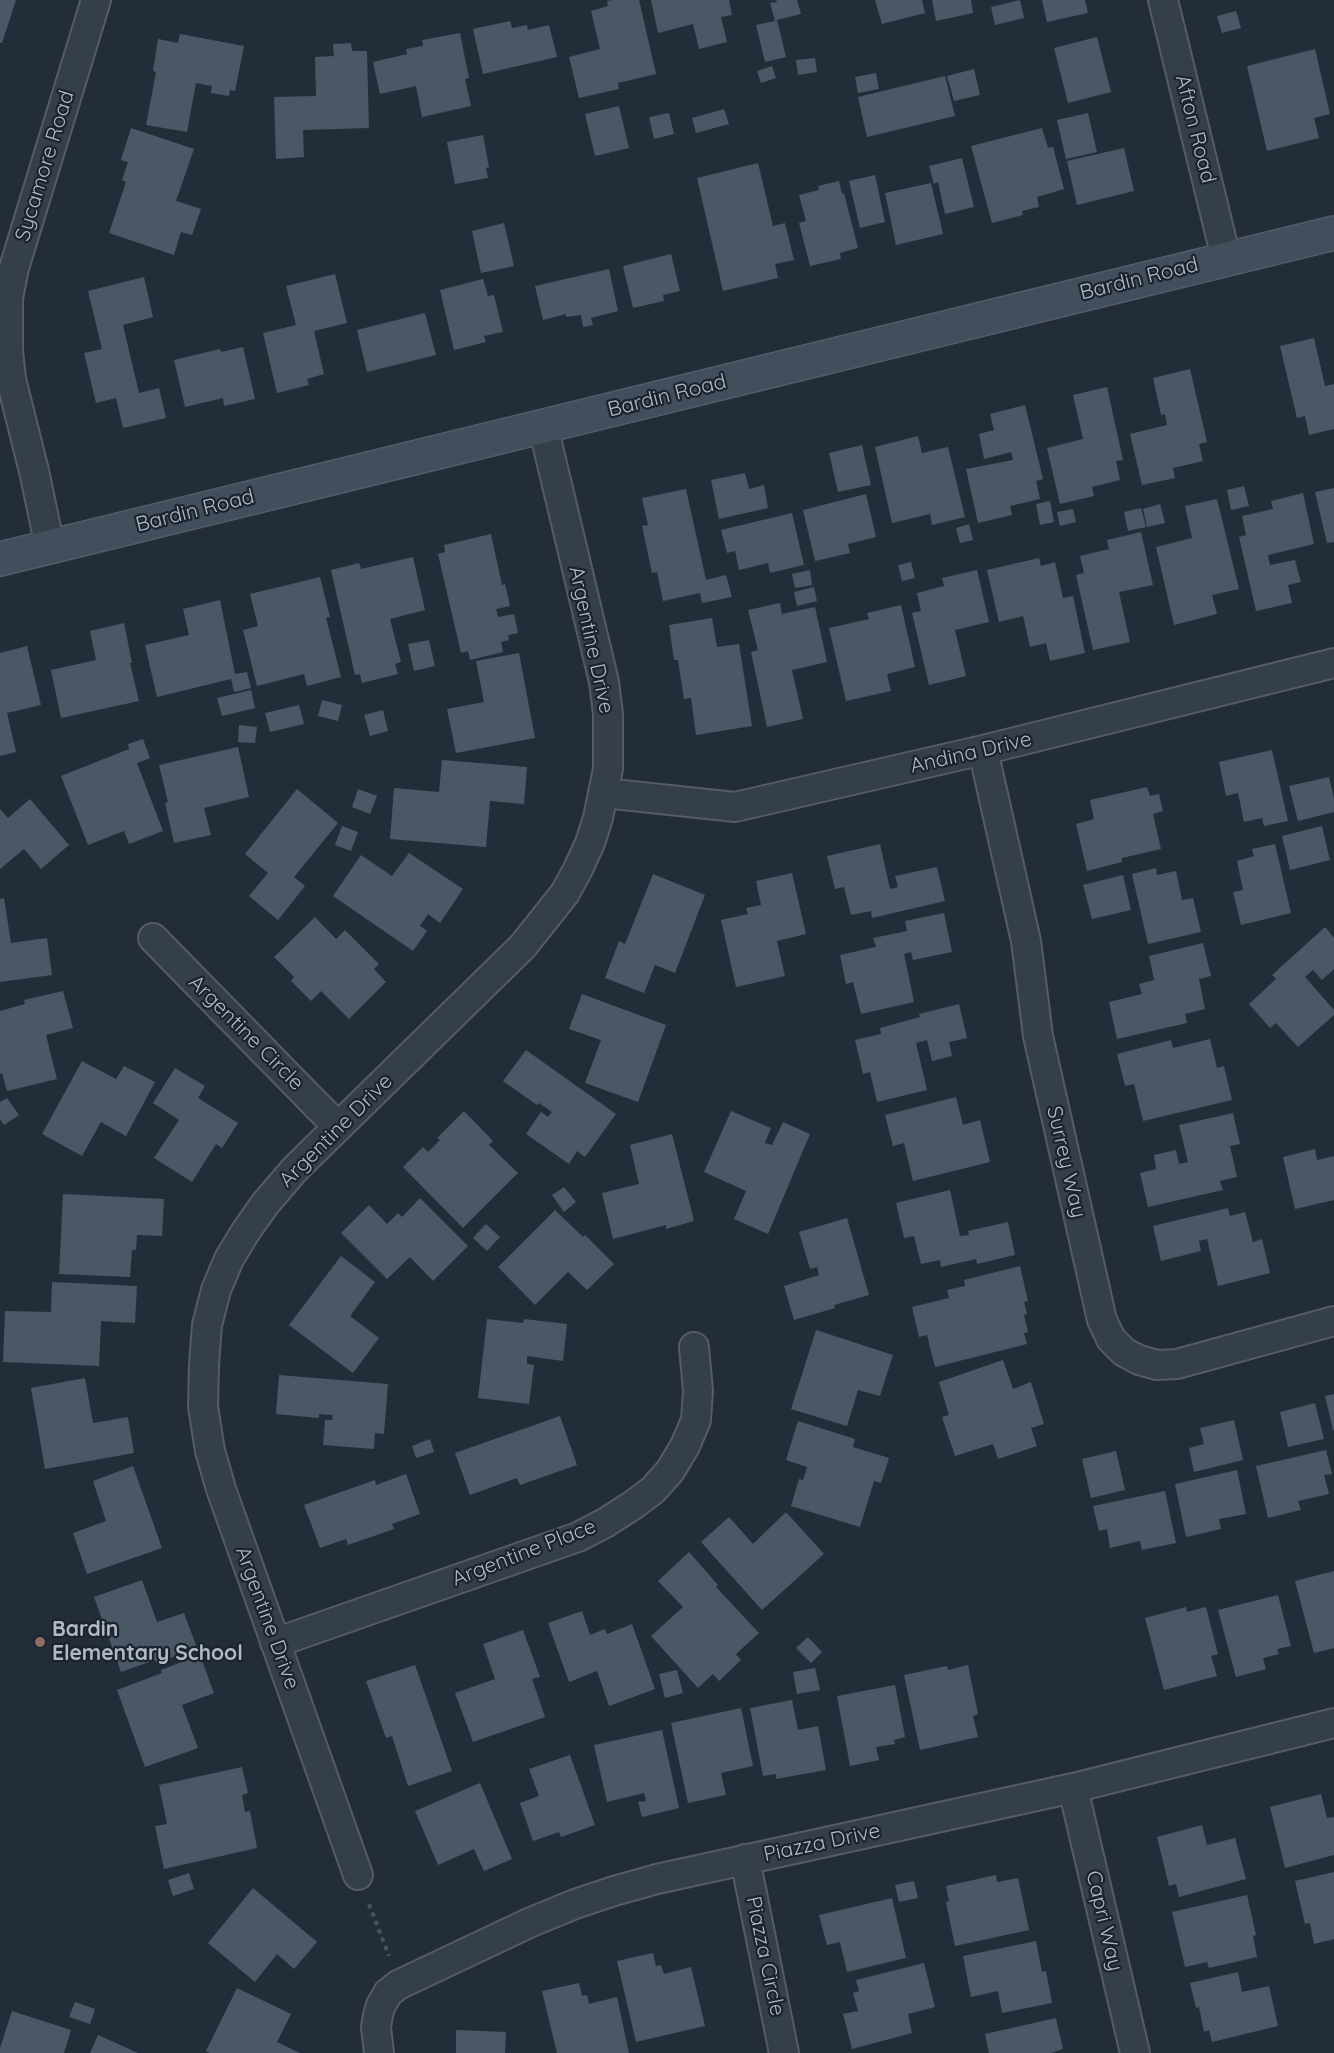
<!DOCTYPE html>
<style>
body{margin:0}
canvas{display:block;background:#222d39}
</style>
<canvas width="1334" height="2053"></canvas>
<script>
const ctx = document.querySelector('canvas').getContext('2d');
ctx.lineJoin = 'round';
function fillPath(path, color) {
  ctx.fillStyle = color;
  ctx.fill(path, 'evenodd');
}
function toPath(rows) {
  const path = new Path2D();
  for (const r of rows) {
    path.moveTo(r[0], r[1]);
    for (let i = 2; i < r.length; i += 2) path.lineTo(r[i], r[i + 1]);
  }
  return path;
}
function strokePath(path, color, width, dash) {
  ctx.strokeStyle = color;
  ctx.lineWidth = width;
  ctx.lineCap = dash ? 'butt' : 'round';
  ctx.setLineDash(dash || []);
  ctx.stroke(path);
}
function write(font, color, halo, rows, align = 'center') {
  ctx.font = font + ' Quicksand,sans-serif';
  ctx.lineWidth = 4.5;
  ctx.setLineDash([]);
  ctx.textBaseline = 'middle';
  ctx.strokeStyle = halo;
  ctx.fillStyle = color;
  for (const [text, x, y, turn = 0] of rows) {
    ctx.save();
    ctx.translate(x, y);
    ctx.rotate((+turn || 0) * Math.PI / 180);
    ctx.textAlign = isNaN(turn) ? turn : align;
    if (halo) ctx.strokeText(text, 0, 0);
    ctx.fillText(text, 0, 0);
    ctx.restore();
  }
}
fillPath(toPath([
 [0,0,16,0,2,43,0,43],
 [612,0,639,0,656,74,618,83,619,89,579,98,569,57,600,49,591,11,608,6,607,1],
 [651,0,729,0,732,15,721,17,727,42,699,49,693,24,658,33],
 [776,0,797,0,801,14,777,20,786,57,765,62,756,25,775,21,770,3,777,2],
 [875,0,922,0,925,13,882,24],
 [932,0,971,0,973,13,936,21],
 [1020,0,1024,18,995,25,991,7],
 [1042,0,1085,0,1088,13,1047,22],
 [1236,11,1241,28,1222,33,1217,16],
 [510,21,512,28,527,25,528,30,549,25,557,57,483,74,473,29],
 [460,33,469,78,465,79,471,106,422,117,416,86,380,94,373,62,407,54,406,49,423,46,422,40],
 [180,34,244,46,235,91,230,90,229,96,211,93,212,86,196,83,187,132,146,125,156,72,153,71,158,39,178,43],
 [1097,37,1111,92,1068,103,1054,48],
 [351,43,352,51,367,51,369,128,303,130,304,157,276,159,274,97,316,96,315,57,334,56,333,44],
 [1315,49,1330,114,1314,118,1319,138,1267,151,1247,66],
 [815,58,817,72,798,75,796,60],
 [772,66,776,78,761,83,757,71],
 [974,69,980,95,954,101,947,76],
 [876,73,879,89,858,93,855,77],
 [945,76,955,116,867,137,858,97],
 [619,106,629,148,595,156,585,114],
 [724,109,729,124,696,133,692,118],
 [669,113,674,134,654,139,649,117],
 [1088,113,1097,152,1066,159,1057,120],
 [131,128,194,149,176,201,201,209,192,235,181,232,174,255,109,233,126,182,122,180,128,162,121,160],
 [1042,128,1048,148,1053,147,1064,189,1037,197,1039,207,1022,211,1023,215,992,223,971,146],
 [483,135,489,167,486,168,488,178,455,184,447,142],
 [1124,148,1134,191,1077,205,1067,161],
 [962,158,974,207,945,214,938,182,934,184,929,166],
 [758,163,773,226,785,223,794,260,775,264,778,278,723,291,697,178],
 [875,175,885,222,860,228,849,181],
 [839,181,842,194,844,193,858,248,840,253,841,259,810,266,799,223,806,221,799,195,819,190,818,186],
 [931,183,943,234,896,245,885,193],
 [504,223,514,266,481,273,472,231],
 [671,254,680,291,663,295,664,301,633,308,623,266],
 [609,269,618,311,591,318,593,325,583,327,581,315,566,317,566,314,543,320,535,286],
 [335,274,347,323,314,331,324,374,307,379,309,385,277,393,263,333,296,325,286,286],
 [144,277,153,317,123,325,139,393,159,388,166,418,123,428,116,398,96,403,84,353,102,349,88,291],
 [483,279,488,296,494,295,503,332,484,336,486,342,454,350,440,290],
 [425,313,436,355,367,372,357,330],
 [1314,338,1325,386,1334,384,1334,429,1309,435,1305,416,1297,418,1280,346],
 [243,347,255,399,224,406,223,398,185,407,174,360,220,349,221,352],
 [1190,369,1207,442,1199,444,1203,461,1173,468,1175,478,1142,485,1130,434,1167,425,1165,414,1161,415,1153,378],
 [1107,387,1123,460,1116,461,1120,480,1092,487,1094,496,1060,504,1047,448,1083,439,1073,395],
 [1025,405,1043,479,1036,481,1040,499,1010,506,1012,515,978,523,966,469,1013,460,1011,452,984,459,979,434,994,430,990,414],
 [918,436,922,453,948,447,965,517,932,525,930,514,892,523,875,447],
 [862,445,871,485,838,492,829,453],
 [745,473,749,489,764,485,768,508,719,519,711,480],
 [1244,486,1249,506,1231,510,1227,490],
 [1334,488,1334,542,1327,543,1315,492],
 [686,489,706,580,726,575,732,597,702,603,700,593,663,601,657,572,652,573,642,526,648,525,642,498],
 [1303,493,1314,544,1268,555,1270,565,1295,560,1301,582,1288,585,1292,603,1256,611,1239,537,1246,535,1242,516,1273,509,1271,501],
 [866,494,876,537,848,544,850,553,815,561,803,510],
 [1217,499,1239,589,1212,595,1217,614,1174,625,1156,547,1192,538,1185,506],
 [1050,501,1054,522,1040,525,1036,504],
 [1160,504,1165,523,1147,527,1143,509],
 [1141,508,1146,527,1128,531,1124,512],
 [1073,509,1076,522,1060,526,1057,512],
 [792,513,804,565,770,573,768,563,739,570,735,551,727,553,721,530],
 [969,524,973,540,960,543,956,528],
 [1141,532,1153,585,1119,592,1130,642,1093,650,1076,575,1084,573,1080,556,1109,549,1107,540],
 [491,534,502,585,505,584,510,606,496,609,498,617,514,614,518,633,508,635,509,640,501,642,503,652,470,660,468,651,461,653,438,554,445,552,444,545],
 [413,557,425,610,390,619,401,662,395,664,398,674,362,683,360,674,355,675,331,570,359,563,361,569],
 [1039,558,1041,566,1055,562,1063,598,1073,596,1085,653,1050,661,1046,643,1030,647,1023,616,999,622,987,570],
 [911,562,915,578,902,581,898,565],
 [810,570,812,585,795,588,792,574],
 [977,570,989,622,955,630,966,676,929,685,912,613,921,611,917,593,944,586,942,578],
 [320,577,330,617,326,618,341,677,307,686,304,674,257,686,243,630,258,626,250,594],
 [814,587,817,601,797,606,794,592],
 [220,600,235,674,247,672,251,688,234,692,231,679,157,697,145,645,189,635,183,609],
 [780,603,782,614,815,607,827,662,792,670,803,719,767,727,751,652,758,650,748,610],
 [901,605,915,667,887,674,891,691,846,701,829,628,869,619,867,613],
 [712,618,717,647,739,644,752,726,696,735,691,698,684,699,678,660,674,660,669,625],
 [124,623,132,663,130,663,139,701,61,718,51,670,96,660,90,631],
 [429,640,435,666,414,671,408,644],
 [27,646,41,705,7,713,16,752,0,756,0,653],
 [519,653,535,738,456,753,447,709,484,702,476,661],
 [251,690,255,708,222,716,217,698],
 [322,700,342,705,338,721,318,716],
 [299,705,304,724,270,732,265,713],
 [383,710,388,731,370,736,364,715],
 [239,725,257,727,255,743,238,742],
 [143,739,150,758,137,763,163,831,129,844,124,831,88,845,61,776,129,749,128,744],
 [238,747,249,797,204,808,211,835,174,843,165,803,168,802,159,765],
 [1272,750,1288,821,1264,826,1262,818,1244,822,1238,793,1226,796,1219,762],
 [442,760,527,767,524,804,490,801,486,847,390,839,394,788,439,792],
 [1329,777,1334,798,1334,812,1298,821,1289,786],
 [1147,787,1150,796,1159,794,1163,811,1153,814,1161,849,1122,858,1122,862,1087,871,1076,824,1094,819,1090,800],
 [297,789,338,823,294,877,305,886,278,920,249,896,268,873,245,854],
 [358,789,377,796,370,814,352,807],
 [30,799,69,845,41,869,24,849,0,869,0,809,8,818],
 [342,826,358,832,351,851,335,845],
 [1322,826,1330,860,1290,870,1282,836],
 [880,844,890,889,898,887,895,876,937,867,945,901,872,918,871,911,851,915,844,887,835,889,827,856],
 [1275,844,1291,913,1241,925,1233,892,1243,890,1237,861,1254,856,1252,849],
 [409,853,463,889,440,923,428,914,420,926,427,931,413,951,333,896,361,855,392,876],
 [1156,868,1157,875,1176,871,1182,900,1193,898,1201,932,1148,944,1132,874],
 [792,873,806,934,777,941,785,976,736,987,721,920,748,914,746,908,761,905,756,881],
 [653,874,705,895,675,973,655,965,644,993,605,978,619,941,625,944],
 [1123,875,1131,910,1092,919,1083,885],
 [4,898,11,943,47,938,52,975,0,982,0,899],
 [944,913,952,952,913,960,911,952,904,954,914,1002,861,1014,853,982,846,984,840,955,876,947,873,938,907,931,905,921],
 [315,917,336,939,345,930,379,964,374,969,386,982,349,1019,321,991,311,1001,291,981,294,977,274,957],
 [1325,927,1334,938,1334,969,1322,980,1313,970,1305,977,1334,1010,1334,1015,1298,1047,1276,1023,1270,1028,1249,1004,1276,979,1272,975],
 [1203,943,1211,976,1199,979,1205,1009,1185,1014,1187,1023,1117,1039,1109,1002,1142,994,1139,984,1154,980,1149,956],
 [63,991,73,1028,46,1035,57,1079,7,1091,2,1073,0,1074,0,1011,25,1004,24,1000],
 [582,994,666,1025,638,1102,585,1083,601,1040,569,1029],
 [959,1004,967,1038,949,1042,952,1056,932,1061,927,1040,916,1043,927,1090,877,1102,870,1072,863,1074,855,1040,881,1034,880,1028,920,1017,919,1014],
 [1210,1039,1217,1068,1224,1066,1232,1100,1143,1121,1134,1084,1125,1086,1117,1054,1171,1040,1173,1048],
 [526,1050,616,1114,585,1157,577,1151,569,1164,526,1134,541,1112,548,1117,552,1112,539,1103,537,1105,503,1081],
 [82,1061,116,1079,124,1066,155,1082,126,1136,101,1122,82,1156,42,1134],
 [175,1068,205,1086,198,1098,238,1123,222,1148,216,1144,192,1182,154,1158,179,1120,153,1103],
 [956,1097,963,1125,980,1120,990,1162,913,1181,904,1143,893,1146,885,1115],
 [7,1098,19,1115,4,1125,0,1119,0,1102],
 [464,1111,493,1141,489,1145,518,1173,463,1228,403,1167,423,1147,428,1152,440,1140,437,1138],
 [731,1111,771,1128,765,1143,772,1145,783,1122,810,1134,768,1234,734,1219,746,1191,704,1172],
 [1233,1113,1240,1144,1230,1146,1237,1177,1220,1181,1223,1190,1148,1207,1140,1173,1156,1169,1154,1155,1176,1150,1179,1164,1188,1162,1179,1125],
 [672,1134,694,1221,666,1229,666,1225,613,1239,602,1193,639,1184,630,1145],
 [1315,1149,1317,1160,1334,1156,1334,1200,1295,1209,1283,1157],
 [564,1187,576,1202,564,1212,552,1195],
 [950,1190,960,1236,969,1235,968,1231,1008,1222,1015,1255,977,1264,976,1259,941,1267,940,1260,921,1264,914,1236,904,1238,896,1203],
 [63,1194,164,1199,162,1236,137,1235,136,1250,132,1250,130,1277,59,1274],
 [420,1198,468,1246,433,1281,410,1257,387,1279,341,1233,369,1205,387,1224,398,1213,402,1217],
 [1228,1208,1230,1216,1245,1212,1253,1242,1262,1239,1270,1273,1218,1286,1207,1239,1199,1241,1201,1251,1161,1261,1153,1226],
 [555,1210,583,1237,585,1235,614,1264,587,1290,568,1272,535,1305,498,1267],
 [847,1218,869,1295,834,1305,835,1308,794,1320,784,1286,819,1275,817,1267,810,1269,799,1232],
 [486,1224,500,1237,487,1251,473,1238],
 [341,1256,375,1282,350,1316,379,1338,353,1373,289,1325],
 [1020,1266,1028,1301,1024,1302,1027,1314,1024,1315,1028,1332,1024,1333,1027,1344,935,1367,927,1335,919,1337,912,1307,949,1298,947,1290,965,1286,964,1280],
 [52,1282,137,1286,135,1323,101,1321,99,1366,3,1362,5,1311,51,1312],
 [487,1319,523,1323,524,1319,567,1324,563,1361,527,1356,527,1364,534,1365,529,1404,478,1398],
 [816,1330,893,1355,880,1396,858,1390,847,1426,791,1409],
 [1003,1360,1013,1389,1031,1382,1044,1424,1031,1428,1037,1446,998,1459,993,1444,955,1456,942,1417,949,1415,939,1382],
 [279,1375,388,1384,384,1434,375,1433,374,1449,323,1445,325,1420,332,1420,333,1415,319,1414,319,1418,276,1414],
 [85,1378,93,1423,128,1417,134,1453,45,1469,31,1388],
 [1334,1394,1334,1430,1333,1430,1325,1396],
 [1315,1403,1324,1439,1288,1447,1280,1412],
 [560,1416,577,1465,520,1485,517,1478,470,1495,455,1453],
 [1234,1420,1243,1460,1194,1472,1189,1448,1204,1444,1200,1428],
 [798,1421,855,1439,853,1447,889,1458,881,1483,874,1481,860,1527,791,1506,799,1479,803,1480,807,1467,786,1460],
 [430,1439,434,1452,416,1458,412,1446],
 [1326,1450,1332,1474,1324,1475,1329,1494,1298,1501,1301,1510,1268,1518,1256,1466],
 [1116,1451,1125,1490,1091,1498,1082,1459],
 [133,1466,162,1548,87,1574,73,1533,106,1521,93,1481],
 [1237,1470,1246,1514,1219,1519,1221,1529,1186,1537,1175,1484],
 [406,1474,420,1514,392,1524,394,1529,348,1545,346,1539,320,1548,304,1505,375,1480,376,1485],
 [1165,1491,1176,1543,1142,1550,1140,1541,1110,1548,1107,1529,1099,1531,1093,1506],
 [786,1512,824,1554,762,1610,701,1542,729,1517,753,1544],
 [689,1552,718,1585,716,1587,759,1633,736,1654,741,1660,719,1681,713,1674,698,1688,651,1636,683,1607,658,1581],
 [1334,1571,1334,1648,1314,1653,1295,1581],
 [142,1580,157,1622,184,1613,197,1648,157,1663,155,1660,121,1672,94,1597],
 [1278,1595,1291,1646,1277,1649,1279,1654,1263,1658,1266,1669,1236,1677,1218,1610],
 [1186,1607,1187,1612,1206,1607,1218,1654,1211,1656,1217,1676,1164,1690,1145,1618],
 [582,1611,590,1635,605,1629,607,1634,632,1624,655,1689,609,1706,597,1671,569,1682,548,1623],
 [523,1630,540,1677,532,1679,545,1717,473,1742,455,1693,495,1679,483,1644],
 [808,1637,822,1652,811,1663,796,1648],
 [200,1655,214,1693,182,1705,198,1748,145,1767,117,1690,162,1673,161,1670],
 [415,1665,452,1771,408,1786,392,1736,386,1738,366,1681],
 [968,1665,978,1714,973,1716,978,1737,920,1750,904,1675,947,1666,948,1670],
 [815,1668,820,1690,797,1694,793,1672],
 [677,1670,683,1693,665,1698,659,1674],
 [895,1685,905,1737,894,1740,895,1744,876,1747,879,1760,850,1766,837,1696],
 [792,1700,798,1730,818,1726,826,1770,776,1779,776,1774,763,1776,750,1708],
 [741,1708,753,1766,721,1773,726,1795,688,1803,671,1723],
 [662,1730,679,1808,642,1817,638,1802,646,1801,644,1793,607,1802,594,1745],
 [570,1755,595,1825,561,1837,559,1832,533,1841,520,1803,539,1796,529,1769],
 [242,1767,248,1793,242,1795,245,1812,250,1811,257,1848,164,1869,155,1826,167,1824,159,1785],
 [480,1783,512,1859,484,1871,474,1849,438,1865,415,1811],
 [1321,1794,1327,1818,1334,1817,1334,1855,1285,1868,1270,1807],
 [1202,1825,1207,1845,1235,1838,1246,1879,1179,1897,1176,1884,1169,1886,1157,1837],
 [1334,1872,1334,1939,1314,1944,1310,1923,1305,1924,1295,1881],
 [189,1873,194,1889,173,1896,168,1880],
 [996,1875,997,1882,1018,1878,1029,1930,955,1946,946,1902,949,1901,946,1886],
 [914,1881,918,1898,899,1902,895,1885],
 [253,1888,317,1942,294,1969,277,1954,255,1982,208,1943],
 [1247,1895,1256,1935,1253,1936,1257,1957,1209,1968,1207,1962,1185,1967,1172,1912],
 [892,1898,906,1958,847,1972,840,1942,827,1945,819,1915],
 [1036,1941,1042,1972,1046,1971,1052,2003,1002,2013,998,1991,971,1997,963,1956],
 [653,1953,656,1966,661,1965,664,1974,691,1967,705,2026,636,2042,617,1961],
 [924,1963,935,2007,908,2014,912,2033,852,2049,843,2014,858,2011,853,1993,859,1991,856,1980],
 [1238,1972,1242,1992,1269,1986,1278,2026,1212,2042,1209,2030,1204,2032,1199,2007,1196,2008,1190,1983],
 [579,1983,582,1996,587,1995,589,2004,617,1997,629,2053,557,2053,542,1991],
 [237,1988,291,2014,277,2042,300,2053,210,2053,206,2051],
 [75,2002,95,2009,90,2024,69,2017],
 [12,2011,71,2030,64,2053,0,2053,0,2048],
 [1056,2018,1063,2049,1051,2053,989,2053,985,2034],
 [456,2030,506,2032,505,2053,456,2053],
 [98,2035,138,2053,90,2053]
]), '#4a5765');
const street = toPath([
 [1163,0,1226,258],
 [50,547,34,471,11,379,8,351,8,298,14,268,96,0],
 [983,750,1026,941,1038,1036,1102,1320,1111,1339,1124,1352,1139,1360,1157,1365,1177,1364,1334,1321],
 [604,793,735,807,983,750,1334,663],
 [153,938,338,1127],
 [275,1643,578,1537,605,1523,633,1505,653,1490,670,1471,685,1446,696,1420,698,1391,694,1347],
 [1073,1788,1135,2053],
 [745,1859,784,2053],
 [358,1875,221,1489,210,1451,203,1406,204,1365,207,1325,216,1290,229,1259,246,1231,265,1204,295,1169,523,946,565,893,578,869,590,843,598,818,608,769,608,714,604,682,543,426],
 [379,2053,376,2027,378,2015,381,2005,388,1993,398,1985,529,1923,575,1904,614,1891,657,1879,1073,1788,1334,1723]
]);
const secondary = toPath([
 [0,559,1334,233]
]);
strokePath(street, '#535c67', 32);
strokePath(secondary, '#535c67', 36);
strokePath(toPath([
 [369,1904,389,1956]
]), '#415657', 4, [4.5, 4.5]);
strokePath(street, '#353f49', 28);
strokePath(secondary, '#434e5c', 33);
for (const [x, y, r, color] of [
 [40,1642,6,"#8d6e63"]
]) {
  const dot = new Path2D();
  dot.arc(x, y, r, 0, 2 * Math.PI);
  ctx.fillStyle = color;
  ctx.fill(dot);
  strokePath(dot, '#1b242e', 2);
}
write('21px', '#b0b9c5', '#1b242e', [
 ["Afton Road",1195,129,76],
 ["Sycamore Road",45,166,-73],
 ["Bardin Road",1139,279,-14],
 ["Bardin Road",667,396,-14],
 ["Bardin Road",195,511,-14],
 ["Argentine Drive",591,640,78],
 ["Andina Drive",971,753,-13],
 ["Argentine Circle",246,1033,45],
 ["Argentine Drive",336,1131,-45],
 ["Surrey Way",1066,1162,77],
 ["Argentine Place",524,1553,-21],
 ["Argentine Drive",267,1618,70],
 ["Piazza Drive",822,1843,-12],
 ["Capri Way",1104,1921,77],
 ["Piazza Circle",765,1956,78]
]);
write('bold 21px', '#b0b9c5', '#1b242e', [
 ["Bardin",52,1630],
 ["Elementary School",52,1654]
], 'left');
</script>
